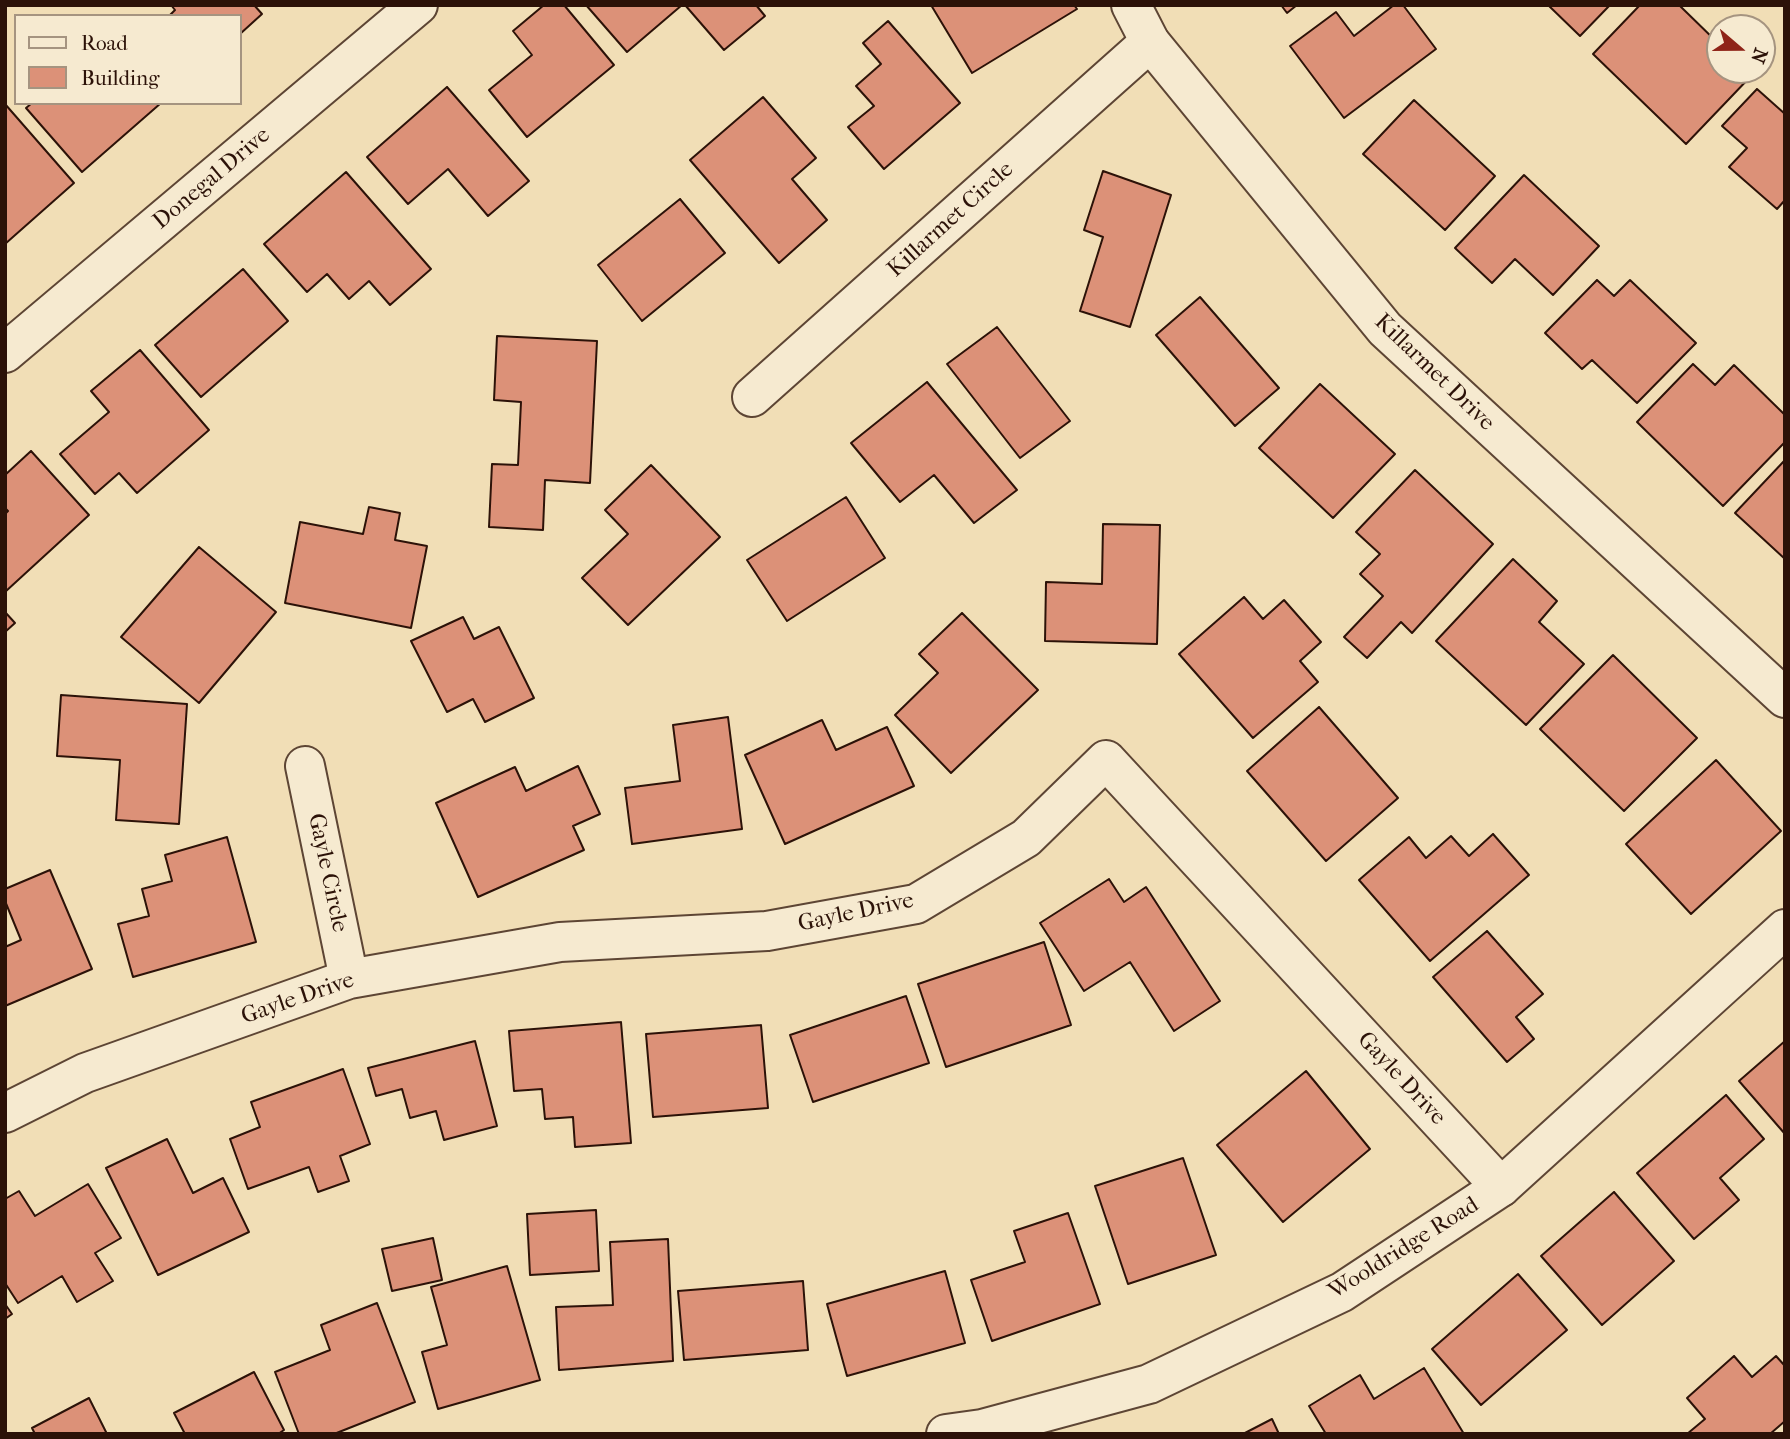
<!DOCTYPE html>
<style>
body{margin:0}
#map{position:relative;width:1790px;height:1439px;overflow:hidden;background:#f1deb6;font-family:"IM FELL French Canon",serif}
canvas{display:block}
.frame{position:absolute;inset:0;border:7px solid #2c1208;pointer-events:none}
.legend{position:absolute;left:14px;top:14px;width:228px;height:91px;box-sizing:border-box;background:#f6ead0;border:2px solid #a59480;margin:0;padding:9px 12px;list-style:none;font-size:21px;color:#2c1208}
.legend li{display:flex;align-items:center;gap:14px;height:35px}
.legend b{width:35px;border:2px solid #a59480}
.north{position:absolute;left:1706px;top:14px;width:70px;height:70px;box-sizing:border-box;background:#f6ead0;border:2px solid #a59480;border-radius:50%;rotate:110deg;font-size:19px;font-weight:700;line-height:28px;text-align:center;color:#2c1208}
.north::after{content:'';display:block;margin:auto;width:24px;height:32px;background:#8f2418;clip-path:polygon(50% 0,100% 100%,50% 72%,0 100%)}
</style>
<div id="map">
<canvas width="1790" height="1439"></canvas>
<div class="frame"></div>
<ul class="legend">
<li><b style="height:9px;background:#f6ead0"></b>Road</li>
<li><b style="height:19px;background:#dc9178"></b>Building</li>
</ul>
<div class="north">N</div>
</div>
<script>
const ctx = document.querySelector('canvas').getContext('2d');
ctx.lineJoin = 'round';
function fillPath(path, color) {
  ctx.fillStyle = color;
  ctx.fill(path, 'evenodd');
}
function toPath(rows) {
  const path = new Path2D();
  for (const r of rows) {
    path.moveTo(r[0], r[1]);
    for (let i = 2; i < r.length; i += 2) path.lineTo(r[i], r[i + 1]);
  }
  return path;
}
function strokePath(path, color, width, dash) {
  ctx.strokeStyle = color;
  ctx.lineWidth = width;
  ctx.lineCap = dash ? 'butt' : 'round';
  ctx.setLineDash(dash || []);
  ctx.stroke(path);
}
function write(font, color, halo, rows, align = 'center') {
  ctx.font = font + ' "IM FELL French Canon",serif';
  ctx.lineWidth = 5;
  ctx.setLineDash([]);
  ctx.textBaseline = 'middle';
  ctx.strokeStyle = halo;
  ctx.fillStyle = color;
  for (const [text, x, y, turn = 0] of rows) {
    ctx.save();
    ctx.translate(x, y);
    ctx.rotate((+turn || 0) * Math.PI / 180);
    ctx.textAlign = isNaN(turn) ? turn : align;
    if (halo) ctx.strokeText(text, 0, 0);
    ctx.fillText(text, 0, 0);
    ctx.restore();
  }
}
const building = toPath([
 [171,5,254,5,262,14,240,34,240,16,169,16,175,10,171,5],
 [544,5,564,5,614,65,527,137,489,90,532,55,513,31,544,5],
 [586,5,682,5,627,52,586,5],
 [685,5,756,5,765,16,724,50,685,5],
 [931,5,1074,5,1077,9,972,73,931,5],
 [1281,5,1297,5,1287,13,1281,5],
 [1394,5,1403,5,1436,49,1344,118,1290,46,1336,12,1354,36,1394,5],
 [1548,5,1610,5,1580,36,1548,5],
 [1640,5,1679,5,1720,45,1720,70,1746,70,1752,75,1686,144,1593,54,1640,5],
 [888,21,960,103,884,169,848,127,874,106,856,86,881,64,863,43,888,21],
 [447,87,529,181,488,216,448,169,408,204,367,157,447,87],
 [1757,89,1785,114,1785,200,1777,209,1729,167,1747,148,1722,126,1757,89],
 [763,97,816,158,792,179,827,220,779,263,690,160,763,97],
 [1414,100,1495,176,1445,230,1363,154,1414,100],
 [32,103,161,103,82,172,26,108,32,103],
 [5,104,74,183,5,244,5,104],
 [1103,171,1171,195,1130,327,1080,311,1103,237,1084,230,1103,171],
 [346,172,431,269,390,305,369,281,349,299,327,274,307,292,264,244,346,172],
 [1524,175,1599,246,1553,295,1515,259,1492,283,1455,248,1524,175],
 [680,199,725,253,642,321,598,265,680,199],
 [243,269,288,321,201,397,155,345,243,269],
 [1597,280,1614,296,1630,280,1696,343,1637,403,1592,360,1582,369,1545,333,1597,280],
 [1200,297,1279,388,1235,426,1156,335,1200,297],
 [997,327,1070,421,1020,458,947,364,997,327],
 [497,336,597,341,590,483,545,480,543,530,489,527,492,464,518,465,521,402,494,400,497,336],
 [140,350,209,430,137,493,119,473,95,494,60,454,109,412,91,391,140,350],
 [1693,364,1715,385,1734,365,1785,415,1785,442,1723,506,1637,422,1693,364],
 [927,382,1017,490,974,523,934,475,900,502,851,443,927,382],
 [1320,384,1395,454,1333,518,1259,448,1320,384],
 [31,451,89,515,5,592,5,514,8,511,5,508,5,475,31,451],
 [1785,460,1785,559,1735,513,1785,460],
 [651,465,720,537,628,625,582,578,628,534,605,510,651,465],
 [1415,470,1493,544,1412,633,1401,622,1367,658,1344,637,1383,596,1360,574,1380,554,1356,532,1415,470],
 [846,497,885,558,787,621,747,560,846,497],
 [369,507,400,513,395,540,427,546,411,628,285,603,300,522,363,534,369,507],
 [1103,524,1160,525,1157,644,1045,641,1046,582,1102,584,1103,524],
 [199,547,276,612,199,703,121,637,199,547],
 [1513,559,1557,601,1539,622,1584,664,1526,725,1436,641,1513,559],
 [1244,597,1263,619,1284,600,1321,642,1300,661,1318,682,1253,738,1179,654,1244,597],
 [5,612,15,623,5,632,5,612],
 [962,613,1038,690,951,773,895,715,938,673,919,654,962,613],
 [463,617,474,639,499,627,534,698,485,722,473,699,447,712,411,641,463,617],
 [1613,655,1697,738,1624,811,1540,729,1613,655],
 [61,695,187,704,179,824,116,820,120,760,57,756,61,695],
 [1319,707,1398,798,1326,861,1247,771,1319,707],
 [728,717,742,829,632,844,625,788,680,781,673,725,728,717],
 [822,720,836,750,887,727,914,786,785,844,745,755,822,720],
 [1716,760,1781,831,1691,914,1626,844,1716,760],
 [578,766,600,814,573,826,584,850,478,897,436,803,515,767,526,791,578,766],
 [1493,834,1529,875,1430,961,1359,880,1409,837,1426,858,1451,836,1469,856,1493,834],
 [227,837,256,942,133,977,118,924,149,916,142,889,172,881,165,855,227,837],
 [50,870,92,969,5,1006,5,947,21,940,5,901,5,889,50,870],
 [1109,879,1124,902,1146,887,1220,1001,1174,1031,1130,962,1084,991,1040,923,1109,879],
 [1487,931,1543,994,1516,1017,1534,1039,1507,1062,1433,977,1487,931],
 [1044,942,1071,1025,946,1067,918,984,1044,942],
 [906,996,929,1063,813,1102,790,1035,906,996],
 [621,1022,631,1143,575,1147,573,1117,545,1119,542,1089,514,1091,509,1031,621,1022],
 [761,1025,768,1108,653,1117,646,1034,761,1025],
 [475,1041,497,1126,444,1140,436,1111,410,1118,402,1089,376,1096,368,1068,475,1041],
 [1785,1041,1785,1134,1739,1081,1785,1041],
 [343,1069,370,1144,340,1156,349,1181,318,1192,309,1167,248,1189,230,1139,260,1127,251,1102,343,1069],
 [1306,1071,1370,1149,1283,1222,1217,1145,1306,1071],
 [1726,1095,1764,1139,1720,1178,1739,1200,1694,1239,1637,1173,1726,1095],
 [167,1139,193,1193,223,1178,249,1232,158,1275,106,1168,167,1139],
 [1183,1158,1216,1255,1128,1284,1095,1186,1183,1158],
 [88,1184,121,1238,95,1253,113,1281,77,1302,62,1276,18,1303,5,1283,5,1199,19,1191,35,1216,88,1184],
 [1614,1192,1674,1261,1602,1325,1541,1256,1614,1192],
 [596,1210,599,1271,530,1275,527,1214,596,1210],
 [1068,1213,1100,1304,992,1341,971,1280,1025,1262,1014,1231,1068,1213],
 [433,1238,442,1280,392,1291,382,1249,433,1238],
 [668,1239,673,1361,559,1370,556,1307,613,1305,610,1242,668,1239],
 [507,1266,540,1380,438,1409,422,1352,447,1345,431,1287,507,1266],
 [945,1271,965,1343,847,1376,827,1304,945,1271],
 [1518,1274,1567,1330,1481,1405,1432,1349,1518,1274],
 [803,1281,808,1350,684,1360,678,1291,803,1281],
 [377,1303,415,1402,334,1434,299,1434,275,1372,330,1350,321,1325,377,1303],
 [5,1304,12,1314,5,1319,5,1304],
 [1734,1356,1752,1377,1776,1356,1785,1366,1785,1421,1770,1434,1687,1434,1705,1419,1687,1398,1734,1356],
 [1424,1368,1464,1434,1326,1434,1309,1406,1360,1375,1374,1399,1424,1368],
 [254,1372,284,1430,278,1434,185,1434,174,1413,254,1372],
 [89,1398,107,1434,35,1434,32,1428,89,1398],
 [1272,1419,1279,1434,1243,1434,1272,1419]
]);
fillPath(building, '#dc9178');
strokePath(building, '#2c1208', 2);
const minor = toPath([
 [5,353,418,5],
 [752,397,1150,42],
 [305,766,349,979],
 [5,1113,85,1073,349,979,560,942,767,931,916,904,1026,838,1106,760,1501,1187]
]);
const tertiary = toPath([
 [1131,5,1150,42,1385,329,1785,698],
 [946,1434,982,1429,1149,1384,1342,1292,1501,1187,1785,929]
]);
strokePath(minor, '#5d4534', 42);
strokePath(tertiary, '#5d4534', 42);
strokePath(minor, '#f6ead0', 38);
strokePath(tertiary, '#f6ead0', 38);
write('23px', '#2c1208', '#f6ead0', [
 ["Donegal Drive",212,179,-40],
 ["Killarmet Circle",951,220,-42],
 ["Killarmet Drive",1434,373,44],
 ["Gayle Circle",327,873,78],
 ["Gayle Drive",856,913,-12],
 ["Gayle Drive",298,999,-19],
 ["Gayle Drive",1401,1079,47],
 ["Wooldridge Road",1404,1249,-32]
]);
</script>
